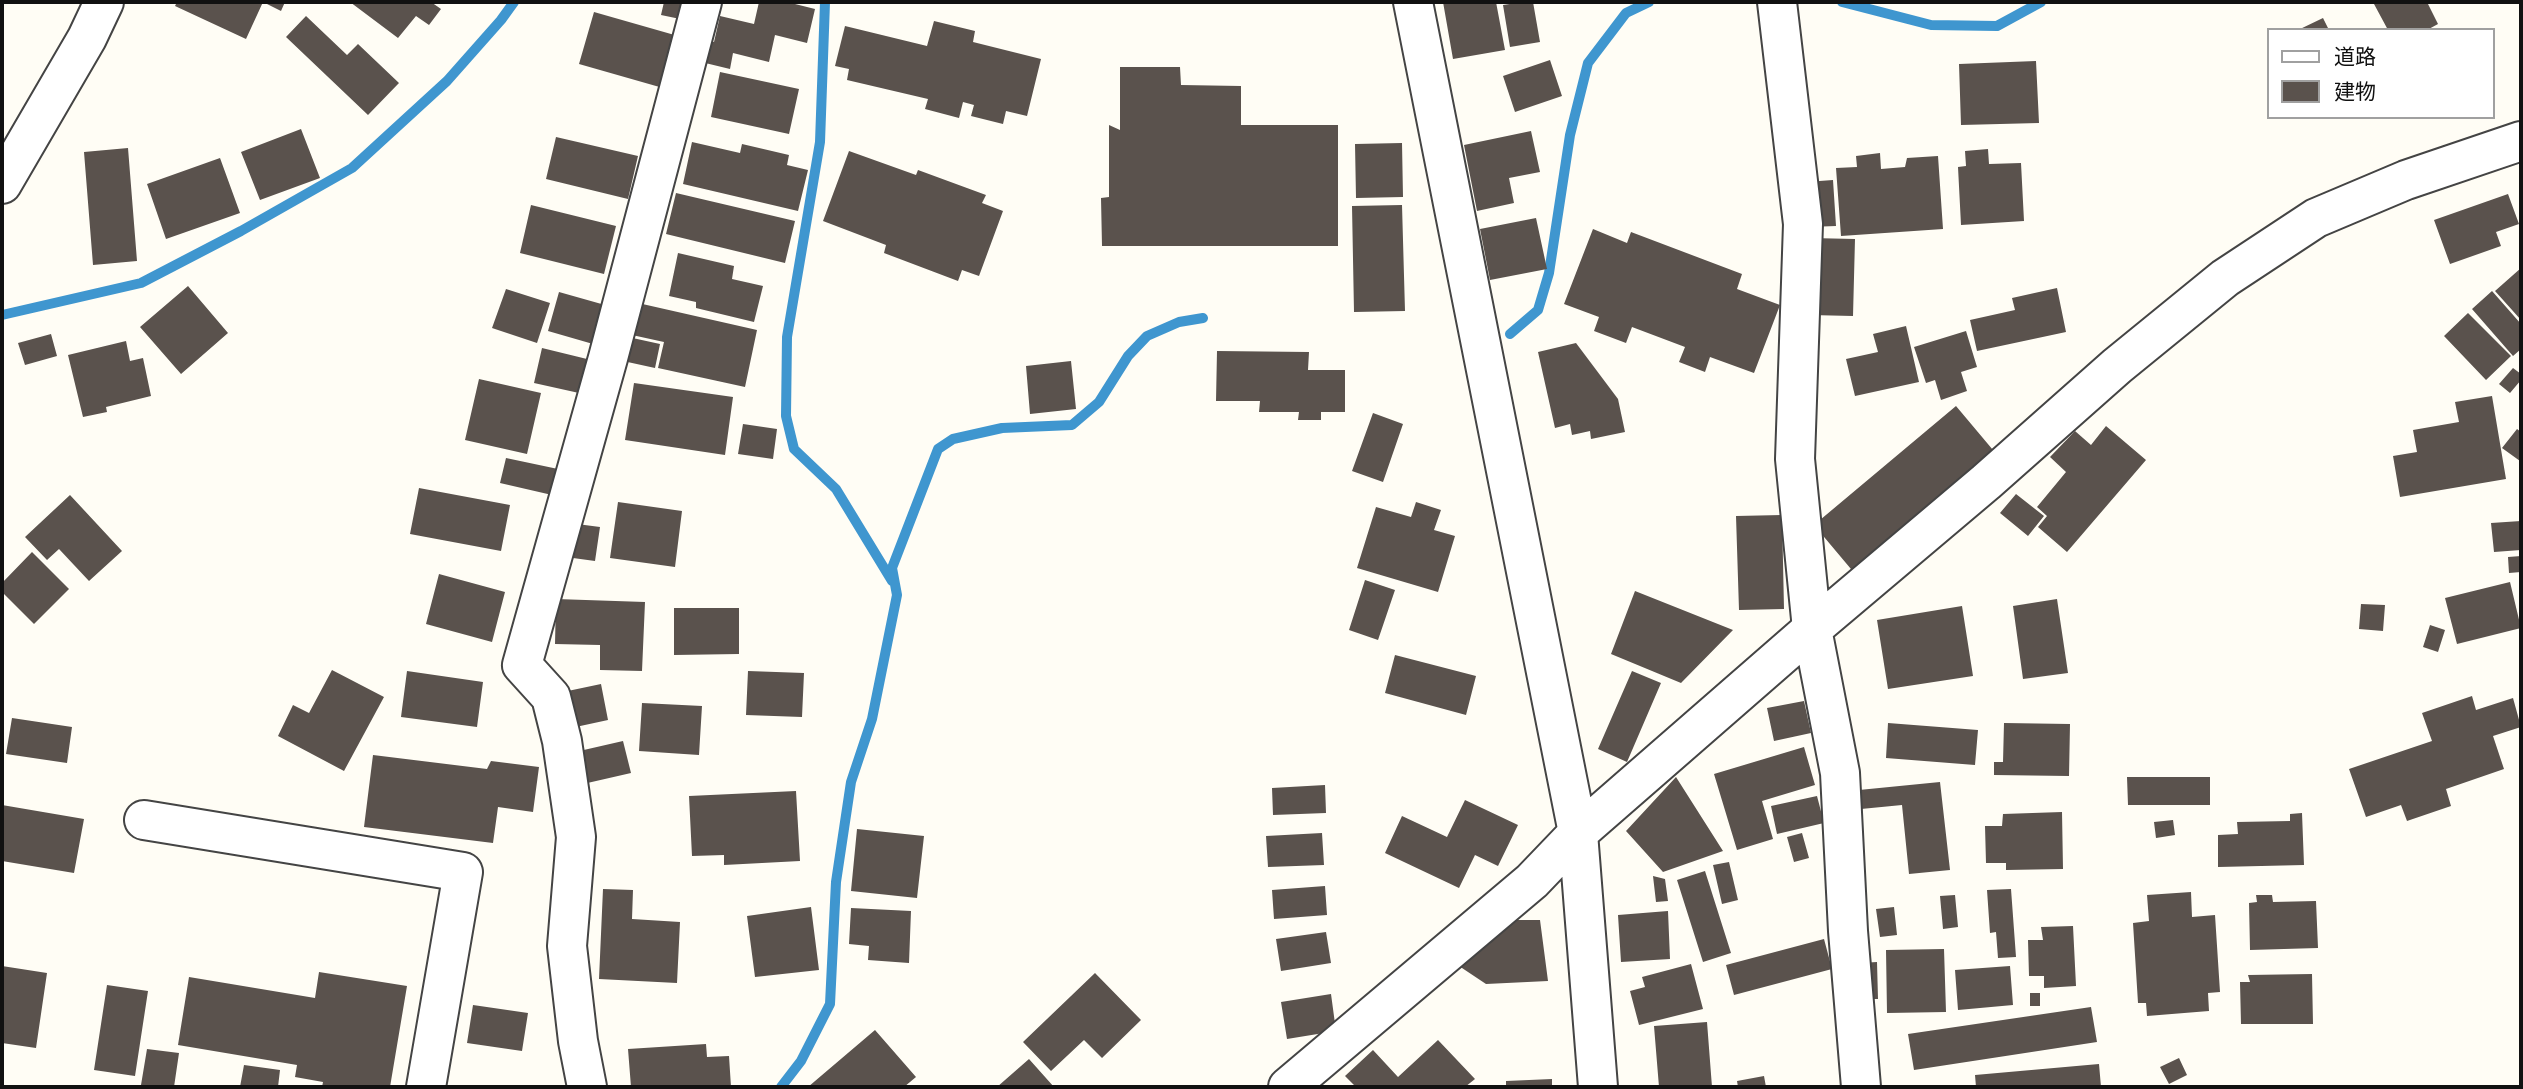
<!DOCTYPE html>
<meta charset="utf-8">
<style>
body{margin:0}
#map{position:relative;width:2523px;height:1089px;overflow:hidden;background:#fffdf5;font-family:Spectral,"Noto Sans JP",serif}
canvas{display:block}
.frame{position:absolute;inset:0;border:4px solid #111;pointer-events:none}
.legend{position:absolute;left:2267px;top:28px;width:228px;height:91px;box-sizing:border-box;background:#fff;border:2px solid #a0a0a0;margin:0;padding:9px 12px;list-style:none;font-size:21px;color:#111}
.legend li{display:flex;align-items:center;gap:14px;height:35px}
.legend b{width:35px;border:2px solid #a0a0a0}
</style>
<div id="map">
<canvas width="2523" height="1089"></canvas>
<div class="frame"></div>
<ul class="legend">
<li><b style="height:9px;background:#fff"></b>道路</li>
<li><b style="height:19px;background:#5a524d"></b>建物</li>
</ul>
</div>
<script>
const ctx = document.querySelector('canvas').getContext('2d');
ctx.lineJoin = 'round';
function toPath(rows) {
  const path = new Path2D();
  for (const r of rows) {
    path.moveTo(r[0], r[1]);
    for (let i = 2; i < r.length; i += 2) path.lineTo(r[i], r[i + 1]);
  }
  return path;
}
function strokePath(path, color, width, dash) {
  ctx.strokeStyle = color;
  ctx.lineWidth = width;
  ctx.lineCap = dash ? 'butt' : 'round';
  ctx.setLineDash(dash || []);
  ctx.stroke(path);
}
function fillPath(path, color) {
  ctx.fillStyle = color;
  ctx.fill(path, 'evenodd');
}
strokePath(toPath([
 [825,2,820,142,787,337,786,416,794,449,836,489,892,581],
 [1842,2,1931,25,1997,26,2041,2],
 [2,315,141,283,241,231,352,168,447,81,501,20,514,2],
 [1510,334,1538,310,1549,273,1570,135,1588,63,1626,13,1649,2],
 [781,1087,801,1061,830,1004,836,882,851,782,872,719,897,595,892,568,938,449,953,439,1002,428,1072,425,1099,402,1128,356,1147,336,1179,322,1203,318]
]), '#3f96cf', 10);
fillPath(toPath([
 [177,2,285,2,281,11,263,2,246,39,175,6],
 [350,2,431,2,441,9,429,25,416,16,398,38],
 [664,2,688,2,685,20,661,15],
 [759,2,787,2,815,9,807,43,775,35,769,62,733,53,730,69,697,61,703,39,714,42,720,16,754,24],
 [1443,2,1496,2,1505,50,1453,59],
 [1523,2,1533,2,1540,42,1510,47,1503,5],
 [2378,2,2427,2,2438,24,2427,30,2388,30,2374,4],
 [594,12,678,36,663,88,579,64],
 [306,16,347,55,358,44,399,83,368,115,286,37],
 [2323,18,2329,30,2298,30],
 [934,21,975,31,973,42,1041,59,1027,116,1006,111,1003,124,971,116,974,105,963,102,959,118,925,109,928,99,847,80,849,69,835,66,845,26,927,46],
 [1550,60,1562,96,1515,112,1503,76],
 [2036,61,2039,123,1961,125,1959,64],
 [1120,67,1180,67,1181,85,1241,86,1241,125,1338,125,1338,246,1102,246,1101,198,1109,197,1109,125,1120,130],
 [720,72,799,89,789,134,711,117],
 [301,129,320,178,260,200,241,152],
 [1531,131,1540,172,1509,178,1514,203,1477,211,1464,145],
 [556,137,638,156,628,199,546,179],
 [692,142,740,153,742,144,789,155,787,165,808,170,798,211,683,184],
 [1402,143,1403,197,1356,198,1355,144],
 [128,148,137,261,93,265,84,152],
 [1988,149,1989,164,2021,163,2024,221,1961,225,1958,167,1966,166,1965,151],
 [849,151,916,175,918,170,986,195,982,203,1003,211,979,276,962,270,958,281,884,253,886,245,823,221],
 [1880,153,1881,169,1905,167,1907,158,1938,156,1943,229,1841,236,1836,168,1857,167,1856,156],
 [220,158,240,213,166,239,147,184],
 [1833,180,1836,226,1809,227,1806,182],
 [676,193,795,221,785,263,666,234],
 [2508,194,2519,224,2496,232,2501,246,2450,264,2434,220],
 [531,205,616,226,604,274,520,253],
 [1402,205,1405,311,1354,312,1352,206],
 [1536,218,1547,269,1490,280,1480,229],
 [1593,229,1627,243,1631,232,1742,274,1737,289,1780,305,1754,373,1710,357,1705,372,1679,362,1685,347,1632,327,1626,343,1594,331,1599,317,1564,304],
 [1811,238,1855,239,1853,316,1810,315],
 [678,253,734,266,732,279,763,286,754,322,696,308,696,302,669,296],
 [2521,268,2521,320,2495,291],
 [188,286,228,333,181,374,140,327],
 [2057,288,2066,332,1977,351,1970,320,2015,310,2012,298],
 [506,289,550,303,537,343,492,328],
 [2492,291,2521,324,2521,349,2513,356,2472,309],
 [559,292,605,305,593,344,548,331],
 [638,303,757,330,745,387,658,368,664,342,632,335],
 [2468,313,2511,356,2486,380,2444,336],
 [1906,326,1919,382,1855,396,1846,359,1878,352,1873,334],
 [1966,331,1977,367,1961,372,1967,391,1941,400,1935,380,1926,383,1914,347],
 [51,334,57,356,25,365,18,343],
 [628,337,660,344,655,368,623,361],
 [126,341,130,361,143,358,151,396,106,407,107,412,83,417,68,355],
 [1576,343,1618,399,1625,432,1591,439,1590,431,1572,435,1570,424,1555,428,1538,352],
 [542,348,587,359,579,393,534,383],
 [1217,351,1309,352,1308,370,1345,370,1345,412,1321,412,1321,420,1298,420,1299,412,1259,412,1260,401,1216,401],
 [1071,361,1076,409,1030,414,1026,366],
 [2513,368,2521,374,2521,380,2510,393,2499,384],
 [479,379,541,393,527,454,465,440],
 [634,383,733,397,725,455,625,440],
 [2492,396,2506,479,2400,497,2393,456,2417,452,2413,430,2459,422,2455,402],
 [1956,406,1998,456,1856,575,1814,525],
 [1373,413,1403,424,1383,482,1352,471],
 [743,424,777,429,773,459,738,454],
 [2106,426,2146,460,2067,552,2038,527,2047,516,2037,507,2066,472,2050,457,2075,431,2091,445],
 [2517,429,2521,432,2520,461,2502,448],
 [506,458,558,469,552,495,500,483],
 [419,488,510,505,501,551,410,534],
 [2016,494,2044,516,2028,536,2000,513],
 [70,495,122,551,89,581,59,549,47,560,25,537],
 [618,502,682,511,675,567,610,558],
 [1416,502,1441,510,1434,530,1455,536,1438,592,1357,568,1376,507,1411,517],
 [1782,515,1784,609,1739,610,1736,516],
 [2521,521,2521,550,2494,552,2491,523],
 [577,524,600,527,595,561,573,558],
 [32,552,69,589,34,624,2,592,2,583],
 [2521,556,2521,572,2509,573,2508,557],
 [439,574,505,592,492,642,426,624],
 [1365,580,1395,590,1378,640,1349,630],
 [2510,582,2521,628,2457,644,2445,598],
 [1635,591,1733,630,1681,683,1611,654],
 [556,599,645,602,642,671,600,670,600,645,555,644],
 [2057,599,2068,673,2023,679,2013,606],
 [2361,604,2385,605,2383,631,2359,629],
 [1962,606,1973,676,1888,689,1877,620],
 [674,608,739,608,739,654,674,655],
 [2430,625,2445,630,2438,652,2423,647],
 [1395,655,1476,676,1466,715,1385,693],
 [332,670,384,697,344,771,278,736,293,705,309,713],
 [407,671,483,682,477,727,401,717],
 [748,671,804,673,802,717,746,715],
 [1632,671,1661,683,1627,762,1598,749],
 [601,684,608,720,571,728,563,692],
 [2472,696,2476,710,2513,698,2521,727,2493,736,2504,769,2446,789,2451,806,2407,821,2401,805,2366,817,2349,769,2432,741,2422,713],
 [1804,701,1811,733,1774,741,1767,708],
 [642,703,702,706,699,755,639,751],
 [12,718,72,727,67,763,6,754],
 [1888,723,1978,730,1975,765,1886,758],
 [2004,723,2070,724,2069,776,1994,775,1994,762,2003,762],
 [623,741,631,773,583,784,575,752],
 [1804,747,1815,785,1762,801,1773,839,1737,850,1714,774],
 [373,755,487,769,491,761,539,767,533,812,498,807,493,843,364,827],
 [1676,777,1723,851,1663,872,1626,831],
 [2127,777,2210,777,2210,805,2128,805],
 [1940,782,1950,870,1909,874,1902,805,1861,809,1859,790],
 [1325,785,1326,813,1273,815,1272,788],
 [796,791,800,861,724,865,724,855,692,856,689,796],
 [1817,796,1824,823,1777,834,1771,806],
 [1465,800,1518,825,1498,866,1475,855,1459,888,1385,853,1402,816,1447,837],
 [2,805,84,819,74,873,2,861],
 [2062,812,2063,869,2006,870,2006,863,1986,863,1985,826,2002,826,2003,814],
 [2302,813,2304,865,2218,867,2218,835,2238,834,2237,822,2290,821,2290,814],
 [2173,820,2175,835,2156,838,2154,822],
 [857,829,924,836,917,898,851,891],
 [1322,833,1324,865,1268,867,1266,836],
 [1802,833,1809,858,1794,862,1787,837],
 [1729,862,1738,900,1722,904,1713,865],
 [1705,871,1731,953,1703,962,1677,880],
 [1653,876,1665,879,1668,901,1656,902],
 [1325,886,1327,915,1274,919,1272,890],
 [603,889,633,890,632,919,680,922,677,983,599,979],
 [2011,889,2016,957,1998,958,1996,932,1990,933,1987,890],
 [2191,892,2192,917,2215,915,2220,992,2208,993,2209,1011,2147,1016,2146,1003,2138,1003,2133,923,2149,921,2147,895],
 [1955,895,1958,927,1943,929,1940,896],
 [2256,895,2272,895,2273,902,2316,901,2318,948,2250,950,2249,903,2257,902],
 [811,907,819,970,755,977,747,916],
 [1894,907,1897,935,1880,937,1876,909],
 [851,908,911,911,909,963,868,960,869,946,849,944],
 [1668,911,1670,959,1621,962,1618,915],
 [1508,920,1540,920,1548,981,1486,984,1459,966],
 [2073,926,2076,986,2044,988,2044,976,2029,976,2028,940,2043,940,2041,927],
 [1326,932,1331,963,1281,971,1276,939],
 [1824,939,1832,969,1734,995,1726,965],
 [1944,949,1946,1012,1887,1013,1886,950],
 [1877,962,1878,999,1862,999,1860,963],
 [1691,964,1703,1009,1639,1025,1630,991,1645,987,1642,977],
 [2,966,47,973,36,1048,2,1043],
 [2010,966,2013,1005,1958,1010,1955,970],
 [319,972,407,986,390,1087,322,1087,323,1082,295,1077,297,1065,178,1045,189,977,315,998],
 [1095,973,1141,1020,1102,1058,1084,1040,1051,1071,1023,1042],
 [2312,974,2313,1024,2241,1024,2240,982,2250,982,2248,975],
 [107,985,148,991,135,1076,94,1070],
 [2030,993,2040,993,2040,1006,2030,1006],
 [1331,994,1336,1031,1287,1039,1281,1002],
 [473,1005,528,1013,522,1051,467,1043],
 [2091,1007,2097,1042,1914,1070,1908,1034],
 [1707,1022,1712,1087,1659,1087,1654,1026],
 [875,1030,916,1077,904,1087,808,1087],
 [1438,1040,1475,1079,1465,1087,1356,1087,1345,1076,1373,1050,1398,1077],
 [706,1044,707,1057,729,1056,731,1087,631,1087,628,1049],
 [147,1049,179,1053,174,1087,141,1085],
 [2179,1058,2187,1075,2169,1084,2160,1067],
 [1029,1059,1054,1087,997,1087],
 [2099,1064,2101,1087,1976,1087,1975,1075],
 [244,1065,280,1070,278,1087,240,1087],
 [1764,1076,1766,1087,1738,1087,1737,1081],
 [1552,1079,1552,1087,1506,1087,1506,1081]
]), '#5a524d');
const minor = toPath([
 [1413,2,1578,833,1598,1087],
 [1777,2,1803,224,1795,459,1812,629,1840,773,1848,931,1861,1087],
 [2,184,87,38,104,2],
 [144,820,463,872,426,1087],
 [587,1087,578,1041,567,946,576,837,562,741,551,697,522,665,608,358,702,2],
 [1288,1087,1532,881,1578,833,1812,629,1986,482,2117,366,2225,278,2316,218,2406,180,2521,141]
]);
strokePath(minor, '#444', 42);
strokePath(minor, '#fff', 38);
</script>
